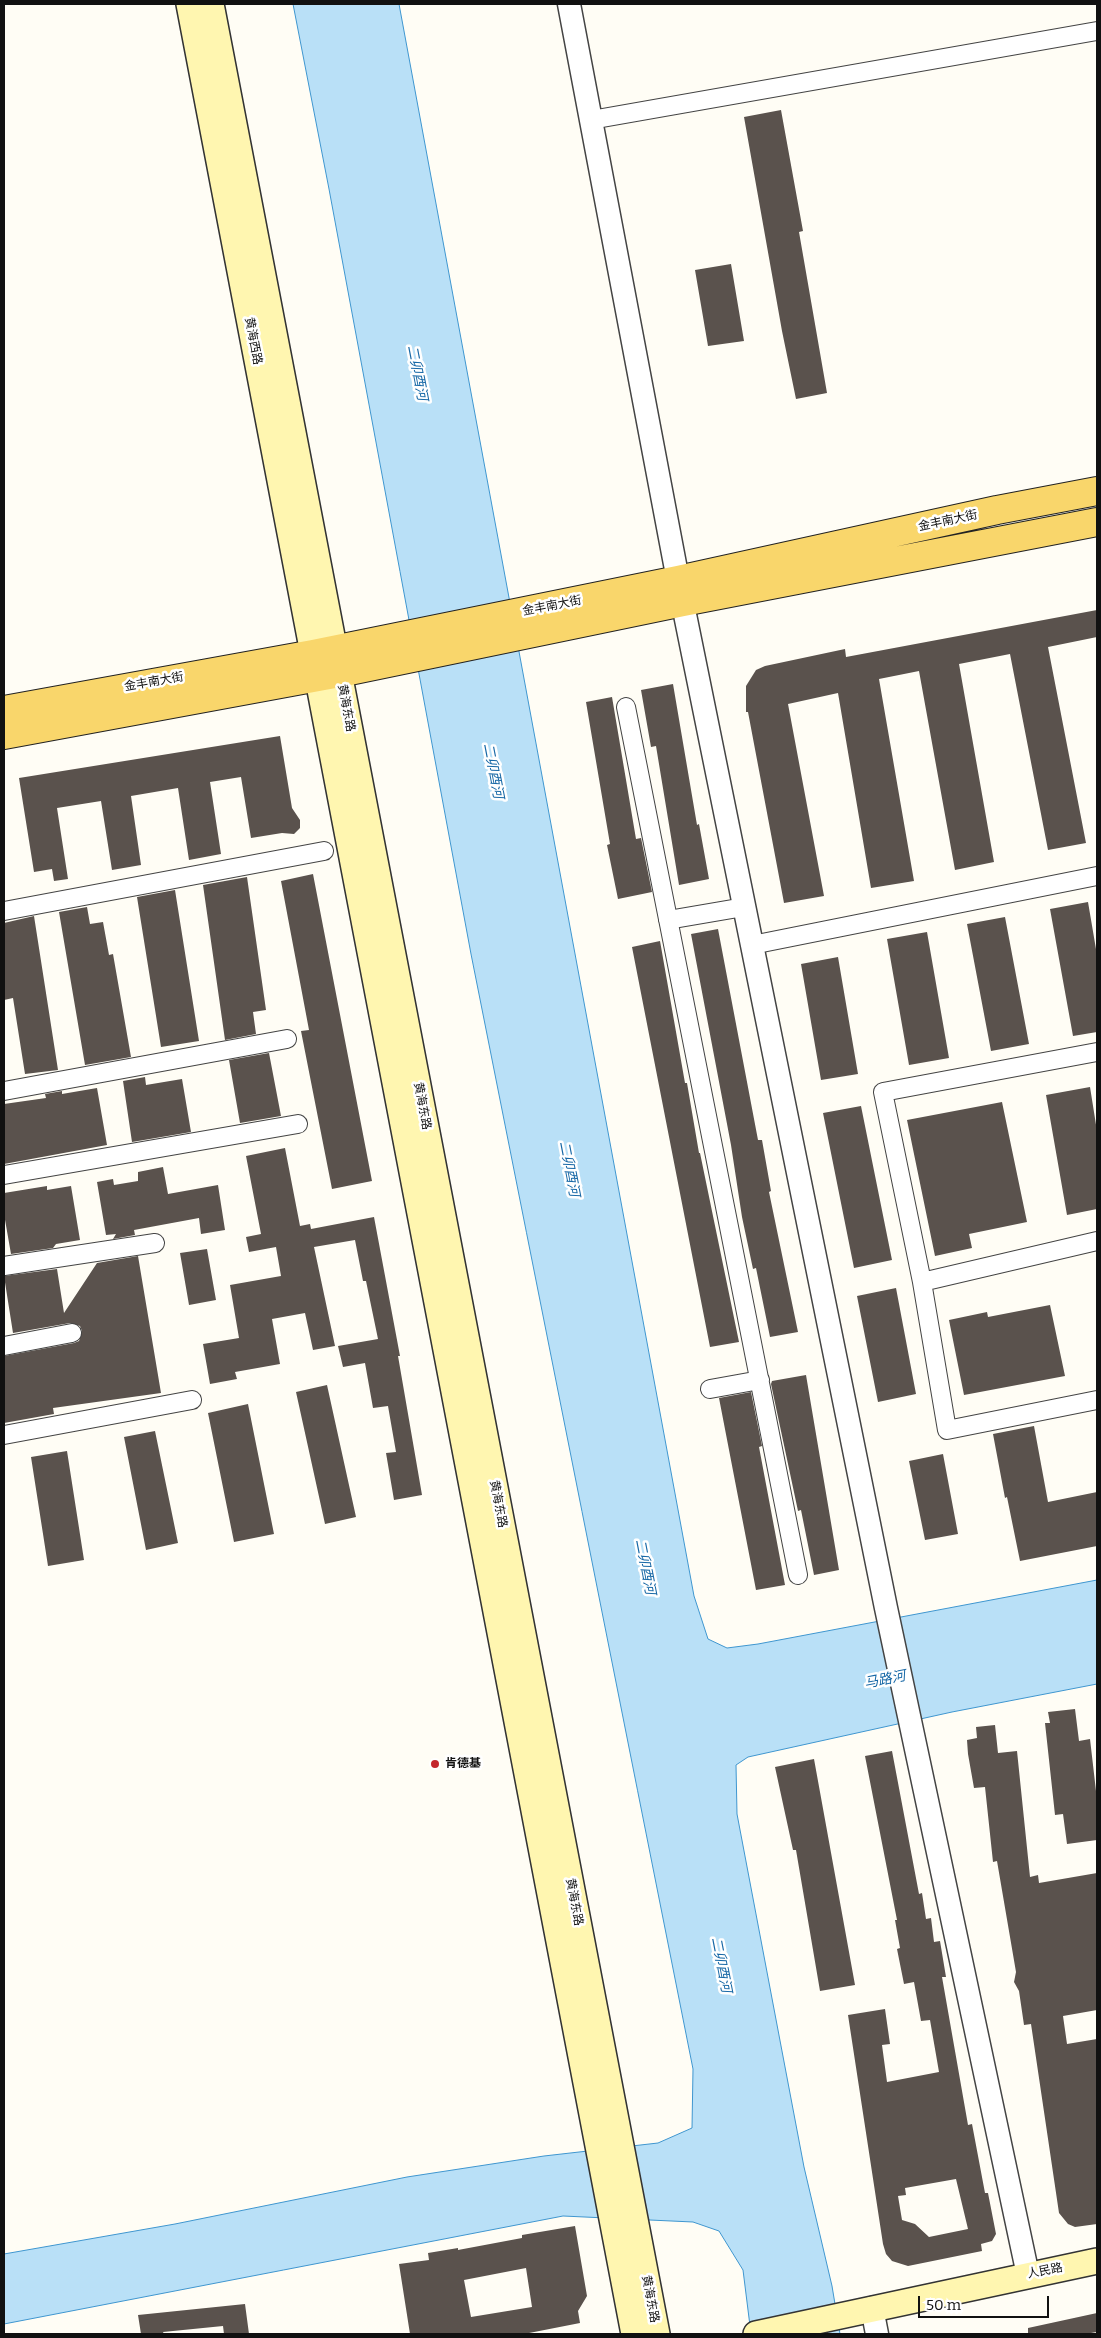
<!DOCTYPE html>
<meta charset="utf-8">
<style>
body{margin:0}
#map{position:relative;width:1101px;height:2338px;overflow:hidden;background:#fffdf5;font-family:Bitter,serif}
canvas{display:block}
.frame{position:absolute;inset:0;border:5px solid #111;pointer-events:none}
.scale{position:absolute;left:918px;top:2296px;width:131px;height:22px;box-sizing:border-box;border:2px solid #111;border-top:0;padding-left:6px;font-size:15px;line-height:18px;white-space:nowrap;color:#111;-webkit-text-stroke:4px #fff;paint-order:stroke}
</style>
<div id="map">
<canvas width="1101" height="2338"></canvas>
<div class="frame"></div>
<div class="scale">50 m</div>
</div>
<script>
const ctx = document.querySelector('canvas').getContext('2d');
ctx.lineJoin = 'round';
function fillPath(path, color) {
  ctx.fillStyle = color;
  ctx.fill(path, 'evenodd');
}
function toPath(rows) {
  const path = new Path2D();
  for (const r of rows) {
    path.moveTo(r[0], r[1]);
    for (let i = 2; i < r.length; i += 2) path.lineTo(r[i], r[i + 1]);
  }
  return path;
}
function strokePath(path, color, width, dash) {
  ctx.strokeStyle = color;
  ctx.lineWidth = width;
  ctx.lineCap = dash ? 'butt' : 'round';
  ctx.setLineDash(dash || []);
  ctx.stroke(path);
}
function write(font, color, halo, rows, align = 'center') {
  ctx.font = font + ' Bitter,"Noto Sans SC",serif';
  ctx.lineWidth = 5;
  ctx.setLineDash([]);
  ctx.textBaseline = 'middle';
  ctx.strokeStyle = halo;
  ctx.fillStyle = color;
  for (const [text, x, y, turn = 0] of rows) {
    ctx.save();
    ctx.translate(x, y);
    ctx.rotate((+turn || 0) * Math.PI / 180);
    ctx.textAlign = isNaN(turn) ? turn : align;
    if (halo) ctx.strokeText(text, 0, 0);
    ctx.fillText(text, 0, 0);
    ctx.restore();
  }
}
const water = toPath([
 [293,4,399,4,694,1596,708,1639,727,1648,758,1644,1097,1580,1097,1684,952,1712,748,1757,736,1765,737,1814,804,2167,832,2286,840,2334,751,2334,743,2270,719,2231,693,2222,563,2216,4,2324,4,2254,175,2224,407,2177,544,2156,658,2143,692,2128,693,2069,471,954,329,189,293,4]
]);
fillPath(water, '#b9e0f7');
strokePath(water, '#3f96cf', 1);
fillPath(toPath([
 [781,110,803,231,799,232,827,393,796,399,782,331,744,117],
 [731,264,744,341,708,346,695,270],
 [1097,610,1097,637,1048,647,1086,843,1048,850,1010,654,959,664,994,862,955,870,919,671,879,679,914,881,871,888,838,693,788,704,824,896,784,903,748,712,746,712,746,686,756,670,765,666,845,649,846,657],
 [673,684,697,825,699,824,709,879,679,885,656,746,651,747,641,690],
 [612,697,636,839,641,838,652,892,618,899,607,845,610,844,586,702],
 [280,736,292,808,300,820,300,828,294,834,282,833,251,838,241,777,210,782,221,854,189,860,178,788,131,796,141,865,112,870,101,801,57,808,68,879,54,881,52,869,34,872,19,778],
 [313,874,372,1181,332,1189,301,1031,309,1030,281,881],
 [247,877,266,1010,253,1012,256,1034,225,1040,203,885],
 [175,890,199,1041,161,1047,137,897],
 [1088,902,1097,955,1097,1032,1073,1036,1050,909],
 [87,907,90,924,103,922,109,955,113,954,131,1057,85,1065,59,912],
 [34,916,58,1070,25,1074,13,998,4,1000,4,923],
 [1005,917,1029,1044,991,1051,967,924],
 [718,929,758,1140,762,1140,771,1191,769,1192,798,1332,770,1337,756,1268,753,1269,742,1217,731,1145,691,934],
 [927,932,949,1058,909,1065,887,939],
 [660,941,685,1083,687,1083,699,1153,700,1153,739,1342,710,1347,632,947],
 [838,957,858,1074,821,1080,801,964],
 [269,1053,281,1116,240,1123,229,1060],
 [145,1077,146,1085,182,1079,191,1132,132,1142,123,1081],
 [1090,1087,1097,1131,1097,1209,1067,1215,1046,1095],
 [97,1088,107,1145,4,1164,4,1104,46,1098,45,1094,62,1091,62,1094],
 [1002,1102,1027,1222,969,1234,972,1248,935,1256,907,1120],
 [861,1106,892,1260,854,1268,823,1113],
 [285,1148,300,1226,310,1224,311,1229,374,1217,400,1356,398,1356,422,1495,394,1500,386,1453,396,1452,388,1406,373,1408,365,1363,343,1367,338,1346,378,1339,366,1281,363,1281,355,1240,314,1247,335,1346,313,1350,305,1313,272,1319,280,1364,235,1372,237,1379,210,1384,203,1344,239,1338,230,1285,281,1276,276,1247,249,1252,246,1237,261,1234,246,1156],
 [163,1167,168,1194,218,1185,225,1230,201,1234,199,1218,134,1230,135,1235,113,1239,116,1234,106,1235,97,1182,113,1179,114,1185,138,1181,138,1172],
 [47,1186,47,1190,71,1186,80,1240,56,1244,53,1248,11,1254,4,1214,4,1193],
 [207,1249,216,1300,189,1305,180,1253],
 [138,1256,161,1393,53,1408,54,1414,4,1423,4,1356,74,1343,79,1341,82,1331,80,1326,70,1323,13,1333,4,1276,57,1269,64,1313,97,1263],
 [896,1288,916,1394,878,1402,857,1296],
 [1050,1305,1065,1376,964,1395,949,1320,987,1312,988,1317],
 [806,1375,839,1570,814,1575,801,1510,798,1511,771,1384,772,1381],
 [327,1385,356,1517,325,1524,296,1392],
 [751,1392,762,1446,759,1447,785,1585,756,1590,719,1398],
 [248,1404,274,1534,234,1542,208,1413],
 [1034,1426,1048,1502,1097,1492,1097,1546,1020,1561,1007,1497,1005,1498,993,1434],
 [155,1431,178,1543,146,1550,124,1437],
 [67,1451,84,1560,48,1566,31,1457],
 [943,1454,958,1534,925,1540,909,1461],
 [1075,1709,1079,1741,1090,1739,1096,1791,1097,1840,1067,1844,1063,1814,1055,1815,1045,1723,1050,1723,1048,1712],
 [995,1725,998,1753,1017,1751,1030,1877,1038,1875,1039,1883,1097,1873,1097,2010,1063,2016,1067,2044,1097,2039,1097,2224,1075,2227,1068,2224,1059,2213,1031,2024,1024,2025,1019,1991,1014,1982,1016,1972,997,1861,993,1862,985,1787,974,1788,968,1754,967,1740,977,1738,976,1727],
 [892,1751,919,1894,922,1893,926,1919,931,1918,934,1942,940,1941,946,1977,942,1977,968,2125,972,2124,985,2193,988,2193,996,2234,992,2241,981,2244,982,2251,908,2266,892,2261,886,2254,883,2244,848,2015,885,2009,890,2044,882,2045,887,2082,939,2072,930,2020,921,2021,914,1982,904,1984,897,1949,900,1948,895,1920,897,1920,865,1756],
 [956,2179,968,2229,929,2237,915,2224,902,2220,898,2196,906,2195,905,2188],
 [814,1759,855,1985,820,1991,796,1850,793,1850,775,1767],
 [575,2226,587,2296,578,2311,580,2323,524,2334,410,2334,399,2264,429,2260,428,2253,458,2248,458,2250,522,2238,522,2235],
 [526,2268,532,2307,471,2317,464,2280],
 [245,2304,249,2334,224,2334,223,2326,163,2332,164,2334,141,2334,138,2315],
 [1097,2313,1097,2332,1085,2334,1028,2334,1028,2328]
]), '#5a524d');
const minor = toPath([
 [591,120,1097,31],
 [626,707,798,1575],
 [4,911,324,851],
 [668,920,744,907],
 [752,945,1097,876],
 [1097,1052,883,1092,922,1282,947,1430,1097,1400],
 [4,1091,287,1039],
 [4,1175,298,1124],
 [4,1266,155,1243],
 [922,1282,1097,1241],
 [4,1346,72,1333],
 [710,1389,760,1380],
 [4,1435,192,1400]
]);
const tertiary = toPath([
 [569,4,678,580,752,945,886,1608,1028,2275],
 [872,2308,877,2334]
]);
const secondary = toPath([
 [189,4,634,2334],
 [211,4,657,2334],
 [756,2334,1097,2261]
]);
const primary = toPath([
 [4,710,313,654,678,580,997,510,1097,491],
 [4,735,340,673,683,602,1097,522]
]);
strokePath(minor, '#444', 20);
strokePath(tertiary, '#444', 25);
strokePath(secondary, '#333', 28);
strokePath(primary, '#222', 30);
strokePath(minor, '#fff', 18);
strokePath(tertiary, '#fff', 22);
strokePath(secondary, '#fff6b0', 25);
strokePath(primary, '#f9d66b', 28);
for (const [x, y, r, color] of [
 [435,1764,5,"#c4262e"]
]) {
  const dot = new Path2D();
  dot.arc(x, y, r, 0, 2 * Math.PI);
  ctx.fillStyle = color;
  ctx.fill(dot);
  strokePath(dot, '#fff', 2);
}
write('12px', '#111', '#fff', [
 ["黄海西路",253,341,79],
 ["金丰南大街",948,521,-12],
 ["金丰南大街",552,606,-11],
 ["金丰南大街",154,682,-10],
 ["黄海东路",346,708,79],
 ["黄海东路",422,1106,79],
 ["黄海东路",498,1504,79],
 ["黄海东路",574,1902,79],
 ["人民路",1045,2271,-11],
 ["黄海东路",650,2299,79]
]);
write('bold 12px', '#111', '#fff', [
 ["肯德基",445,1764]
], 'left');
write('italic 14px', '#1768a6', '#fff', [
 ["二卯酉河",417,373,79],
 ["二卯酉河",493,771,79],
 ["二卯酉河",569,1169,79],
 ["二卯酉河",645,1567,79],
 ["马路河",885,1680,-11],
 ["二卯酉河",721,1965,79]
]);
</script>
